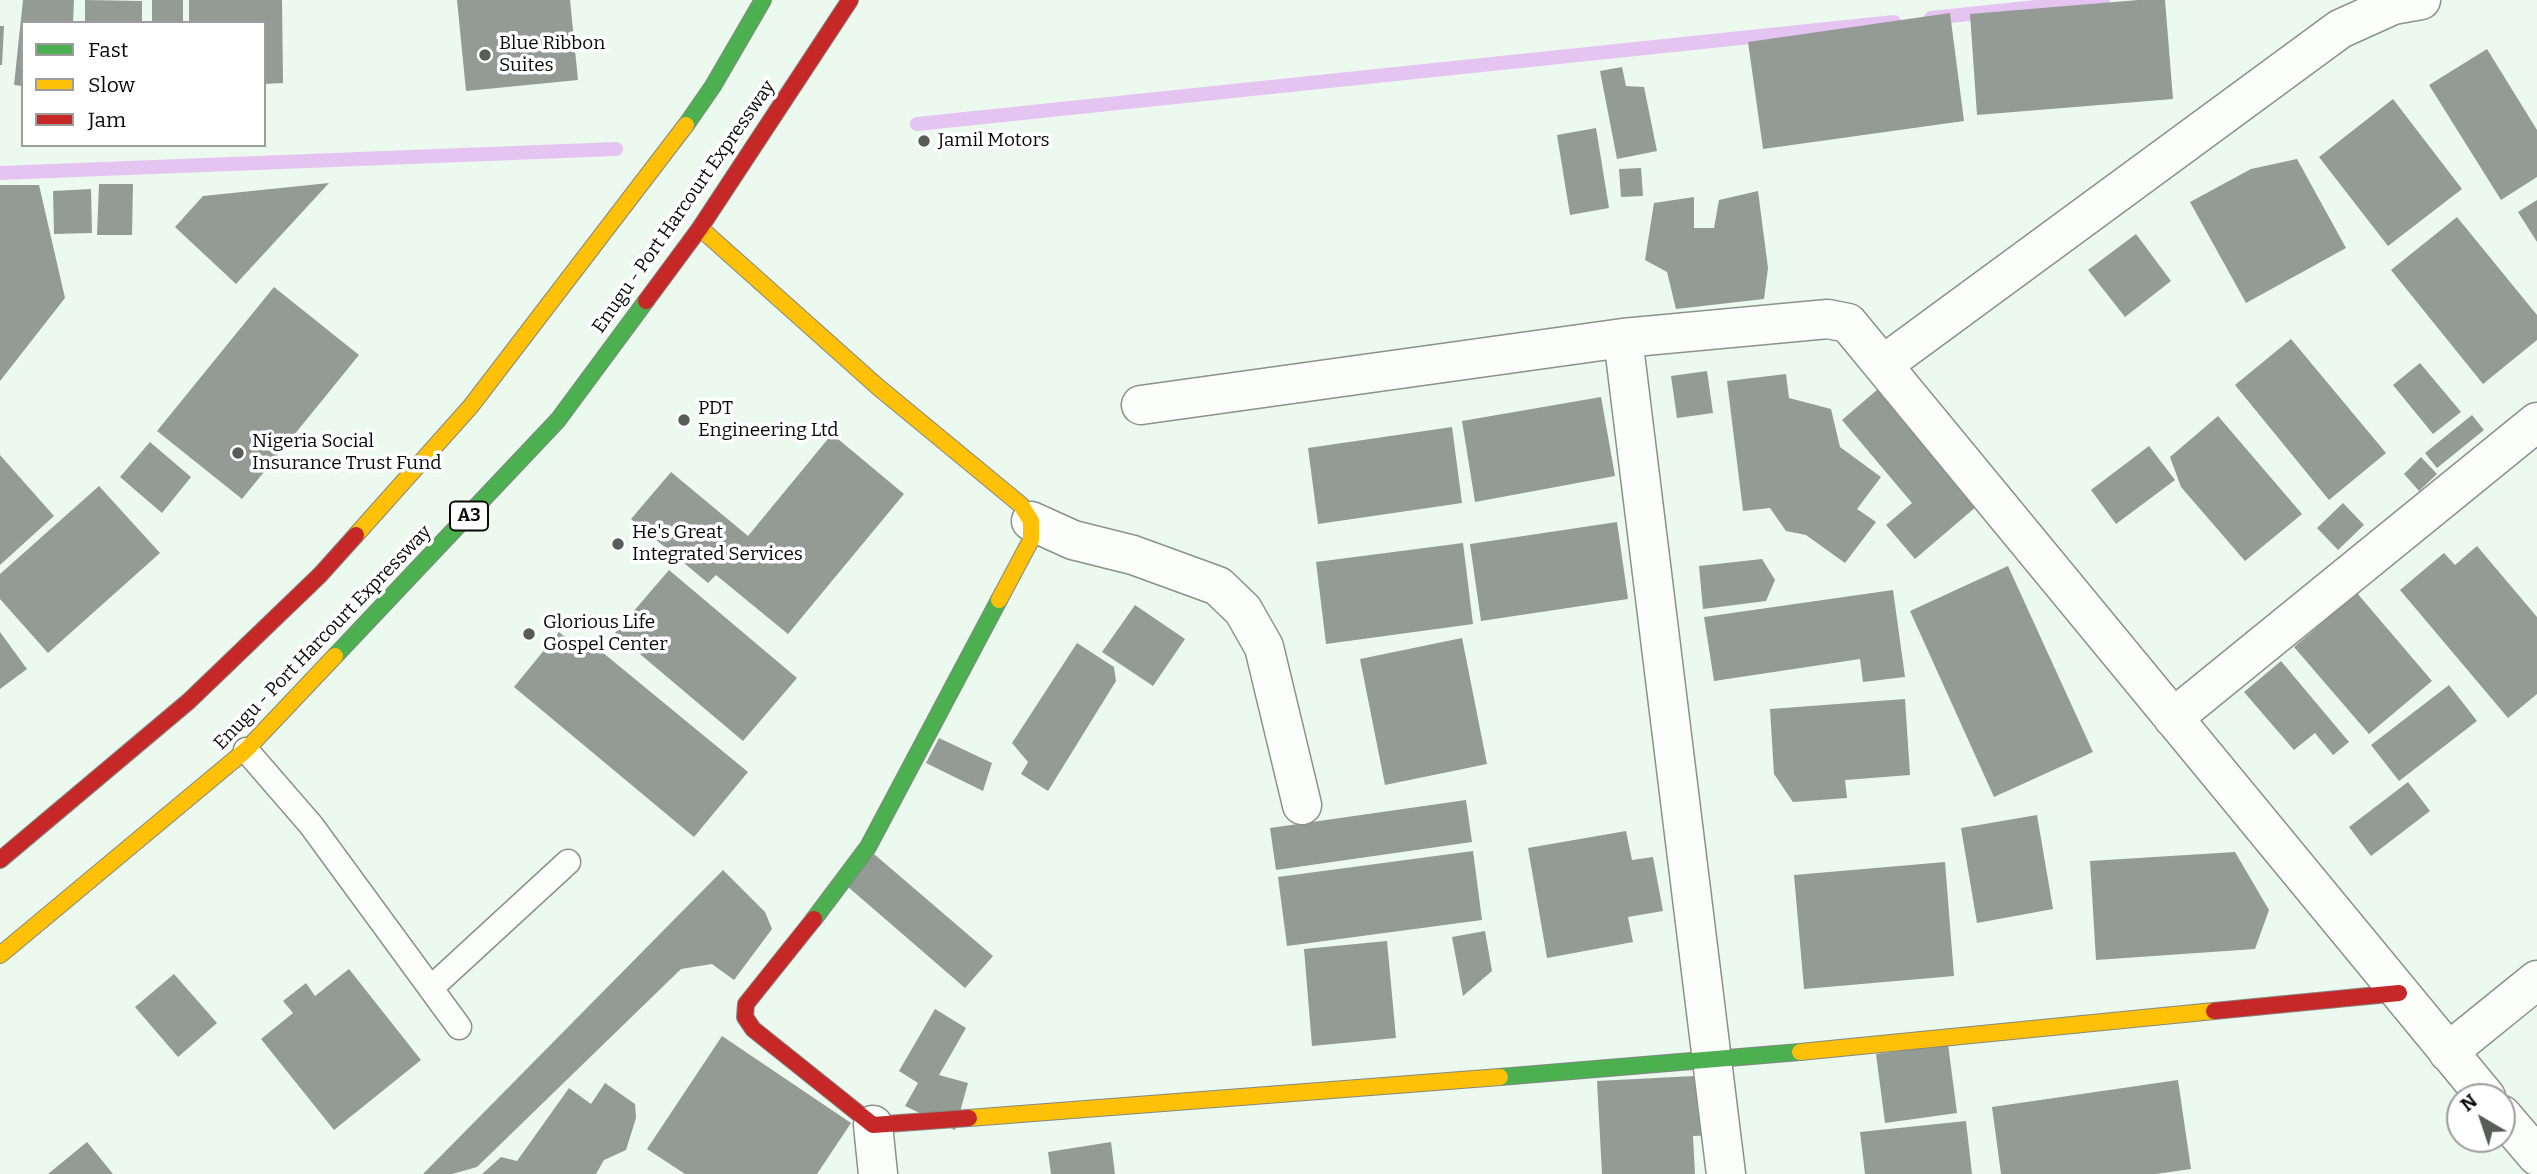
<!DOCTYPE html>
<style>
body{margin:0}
#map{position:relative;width:2537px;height:1174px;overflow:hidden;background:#ecf9ee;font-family:Bitter,serif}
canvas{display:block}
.legend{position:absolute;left:21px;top:21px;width:245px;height:126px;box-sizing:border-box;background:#fff;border:2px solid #9d9d9d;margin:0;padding:9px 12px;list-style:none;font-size:21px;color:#090909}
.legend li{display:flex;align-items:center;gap:14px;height:35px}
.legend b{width:35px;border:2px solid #9d9d9d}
.north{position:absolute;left:2446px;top:1083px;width:70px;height:70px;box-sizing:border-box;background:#fff;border:2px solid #9d9d9d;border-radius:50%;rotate:321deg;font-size:19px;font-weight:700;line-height:28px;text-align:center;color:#090909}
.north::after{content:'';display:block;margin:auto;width:24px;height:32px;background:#585d59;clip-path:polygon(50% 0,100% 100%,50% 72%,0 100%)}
</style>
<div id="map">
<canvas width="2537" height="1174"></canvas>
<ul class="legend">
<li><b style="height:9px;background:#4caf50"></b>Fast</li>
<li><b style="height:9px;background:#ffc107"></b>Slow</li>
<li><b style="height:9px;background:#c62828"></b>Jam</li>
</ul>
<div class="north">N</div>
</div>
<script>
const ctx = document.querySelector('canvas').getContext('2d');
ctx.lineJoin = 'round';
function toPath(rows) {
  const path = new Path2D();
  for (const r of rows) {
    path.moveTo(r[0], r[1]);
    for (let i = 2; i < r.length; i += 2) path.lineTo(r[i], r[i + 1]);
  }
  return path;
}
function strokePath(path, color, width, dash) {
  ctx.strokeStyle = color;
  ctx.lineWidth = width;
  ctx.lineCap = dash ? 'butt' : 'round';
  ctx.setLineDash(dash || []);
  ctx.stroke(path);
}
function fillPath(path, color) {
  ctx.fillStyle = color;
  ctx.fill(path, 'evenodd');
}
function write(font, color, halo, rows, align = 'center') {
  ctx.font = font + ' Bitter,serif';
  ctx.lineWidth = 7;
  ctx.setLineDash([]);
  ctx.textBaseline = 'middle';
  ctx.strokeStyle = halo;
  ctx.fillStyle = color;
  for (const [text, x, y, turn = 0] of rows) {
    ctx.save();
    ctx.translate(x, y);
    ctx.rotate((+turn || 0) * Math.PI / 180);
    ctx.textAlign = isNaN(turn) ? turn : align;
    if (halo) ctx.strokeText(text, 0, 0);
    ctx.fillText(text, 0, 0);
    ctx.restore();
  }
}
strokePath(toPath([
 [1931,18,2103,0],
 [917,124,1894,22],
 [0,173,616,149]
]), '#e6c4f2', 14);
fillPath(toPath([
 [23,0,74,0,73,23,23,23,23,86,14,85],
 [85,0,142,1,142,23,85,23],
 [152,0,183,0,183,23,152,23],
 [189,0,282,0,283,83,264,84,264,23,189,23],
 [457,0,570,0,578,80,466,91],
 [2138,0,2165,0,2173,99,1977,115,1970,14],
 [1950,13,1964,121,1763,149,1748,42],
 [0,26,4,26,2,65,0,65],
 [2487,49,2537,130,2537,177,2501,200,2429,85],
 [1622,67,1626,86,1644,87,1657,151,1617,159,1600,71],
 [2393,99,2462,189,2388,246,2319,157],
 [1596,128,1609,208,1570,215,1557,135],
 [2297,159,2346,248,2246,303,2190,202,2251,169],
 [1641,168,1643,196,1621,197,1619,169],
 [329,183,236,284,175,227,203,196],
 [99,184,133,184,132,235,97,235],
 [0,185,39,185,65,298,0,381],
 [91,189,92,233,54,234,53,191],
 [1758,191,1768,268,1764,299,1676,309,1667,272,1645,260,1654,203,1694,197,1694,228,1714,228,1719,200],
 [2537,200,2537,242,2518,212],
 [2457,217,2537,315,2537,340,2483,384,2391,270],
 [2136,234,2171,281,2125,317,2088,270],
 [274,287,359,355,242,499,157,431],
 [2291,339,2386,453,2329,500,2235,385],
 [2420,363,2461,412,2433,434,2393,385],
 [1707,371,1713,413,1677,418,1671,376],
 [1786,374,1789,398,1831,409,1840,447,1881,477,1857,509,1876,522,1845,563,1806,535,1786,531,1770,508,1743,511,1727,381],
 [1878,389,1977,506,1915,559,1886,525,1912,503,1842,420],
 [1601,397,1615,476,1475,502,1462,421],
 [2472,415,2484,430,2437,468,2425,453],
 [2218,416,2302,514,2245,561,2181,487,2170,457],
 [1452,427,1462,503,1318,524,1308,448],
 [832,434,904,494,788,634,716,575,708,583,631,519,671,472,748,536],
 [150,442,191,477,162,513,120,477],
 [2149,446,2175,480,2116,524,2091,490],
 [0,455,54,516,0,565],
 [2421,457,2437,474,2419,491,2404,474],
 [99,486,160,553,48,653,0,599,0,574],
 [2343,503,2364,525,2338,550,2317,528],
 [1617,522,1628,599,1481,621,1470,544],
 [1463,543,1473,624,1326,644,1316,562],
 [2477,546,2537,617,2537,694,2508,718,2400,590,2444,553,2455,565],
 [1762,559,1775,580,1766,601,1703,609,1699,566],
 [2008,566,2093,752,1994,797,1910,611],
 [669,570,797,678,743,741,615,633],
 [1893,590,1905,677,1863,682,1860,659,1714,681,1704,617],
 [2357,593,2432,681,2369,734,2294,647],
 [1135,605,1185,639,1153,686,1102,652],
 [0,632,27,669,0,689],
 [559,632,578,648,585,638,748,772,694,837,514,687],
 [1462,638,1487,764,1385,785,1360,659],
 [1077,643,1114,667,1116,681,1048,791,1021,774,1028,762,1012,743],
 [2281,661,2349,742,2333,755,2315,733,2294,750,2244,692],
 [2449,685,2477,721,2399,781,2371,745],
 [1905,699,1910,775,1845,780,1847,798,1793,802,1774,774,1770,709],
 [939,738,992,763,983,791,926,763],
 [2408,782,2430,811,2371,856,2349,827],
 [1466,800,1472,842,1276,870,1270,828],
 [2037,815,2053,909,1977,923,1961,828],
 [1626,831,1632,860,1653,857,1663,911,1628,917,1633,942,1547,958,1528,848],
 [1473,851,1482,920,1287,946,1278,877],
 [2235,852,2269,910,2255,949,2096,960,2090,861],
 [874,854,993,956,965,988,847,886],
 [1945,862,1954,976,1804,989,1794,875],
 [723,870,765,912,772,929,734,980,712,964,681,969,477,1167,452,1174,423,1174],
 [1485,931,1492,971,1463,996,1452,937],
 [1387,941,1396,1038,1312,1046,1304,949],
 [349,969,421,1060,334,1130,261,1039,293,1013,283,1001,306,983,315,996],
 [174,974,217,1023,178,1057,135,1007],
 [935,1009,966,1028,939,1075,968,1083,955,1130,905,1106,918,1083,899,1071],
 [722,1036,851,1123,817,1174,685,1174,647,1149],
 [1948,1044,1957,1113,1885,1123,1876,1054],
 [1713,1075,1716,1135,1693,1136,1695,1174,1602,1174,1597,1081],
 [2178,1080,2191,1169,2156,1174,2001,1174,1992,1107],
 [605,1083,635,1104,636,1118,626,1150,604,1160,596,1174,482,1174,501,1157,517,1161,569,1088,591,1104],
 [1966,1121,1972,1174,1865,1174,1860,1132],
 [87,1142,113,1174,48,1174],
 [1111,1142,1115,1174,1051,1174,1048,1152]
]), '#939b94');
const lane = toPath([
 [246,750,311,825,459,1027],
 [431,988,568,862]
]);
const street = toPath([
 [1623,338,1726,1174],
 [1884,364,2340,29,2393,5,2421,0],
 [1141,405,1623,338,1828,319,1848,323,2486,1097],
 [1031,521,1073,540,1133,555,1218,586,1243,610,1264,647,1302,805],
 [2173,718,2537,422],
 [2448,1052,2537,980],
 [2502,1115,2537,1156],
 [873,1125,878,1174]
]);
const fast = toPath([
 [686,125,713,86,763,0],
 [335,656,558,420,646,301],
 [814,919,868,847,999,600],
 [1500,1077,1800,1052]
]);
const slow = toPath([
 [700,228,878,387,1021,505,1031,521,1031,540,999,600],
 [356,535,471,406,686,125],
 [0,955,246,750,335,656],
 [1800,1052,2214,1011],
 [969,1118,1500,1077]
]);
const jam = toPath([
 [646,301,700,228,850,0],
 [0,860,189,701,320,575,356,535],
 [814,919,746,1004,745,1017,753,1029,873,1125,969,1118],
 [2214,1011,2399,993]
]);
strokePath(lane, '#8b918c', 27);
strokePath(street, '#8b918c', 41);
strokePath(fast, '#828883', 18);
strokePath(slow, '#828883', 18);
strokePath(jam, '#828883', 18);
strokePath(lane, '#fcfefc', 24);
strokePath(street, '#fcfefc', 38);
strokePath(fast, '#4caf50', 16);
strokePath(slow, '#ffc107', 16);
strokePath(jam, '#c62828', 16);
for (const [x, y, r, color] of [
 [485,55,7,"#585d59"],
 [924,141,7,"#585d59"],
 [684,420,7,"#585d59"],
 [238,453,7,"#585d59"],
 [618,544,7,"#585d59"],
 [529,634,7,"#585d59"]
]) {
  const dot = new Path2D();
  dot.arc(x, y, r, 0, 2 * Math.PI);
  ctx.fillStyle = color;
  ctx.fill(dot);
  strokePath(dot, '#fff', 2.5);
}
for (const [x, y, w] of [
 [469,516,38]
]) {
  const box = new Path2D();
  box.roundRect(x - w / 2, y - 14.5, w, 29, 5);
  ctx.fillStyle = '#fff';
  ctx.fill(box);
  strokePath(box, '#090909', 2);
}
write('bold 18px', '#090909', null, [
 ["A3",469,516]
]);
write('19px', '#090909', '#fff', [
 ["Blue Ribbon",499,44],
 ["Suites",499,66],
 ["Jamil Motors",938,141],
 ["PDT",698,409],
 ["Engineering Ltd",698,431],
 ["Nigeria Social",252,442],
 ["Insurance Trust Fund",252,464],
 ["He's Great",632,533],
 ["Integrated Services",632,555],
 ["Glorious Life",543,623],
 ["Gospel Center",543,645]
], 'left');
write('19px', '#090909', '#fff', [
 ["Enugu - Port Harcourt Expressway",684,207,-55],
 ["Enugu - Port Harcourt Expressway",323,638,-46]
]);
</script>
